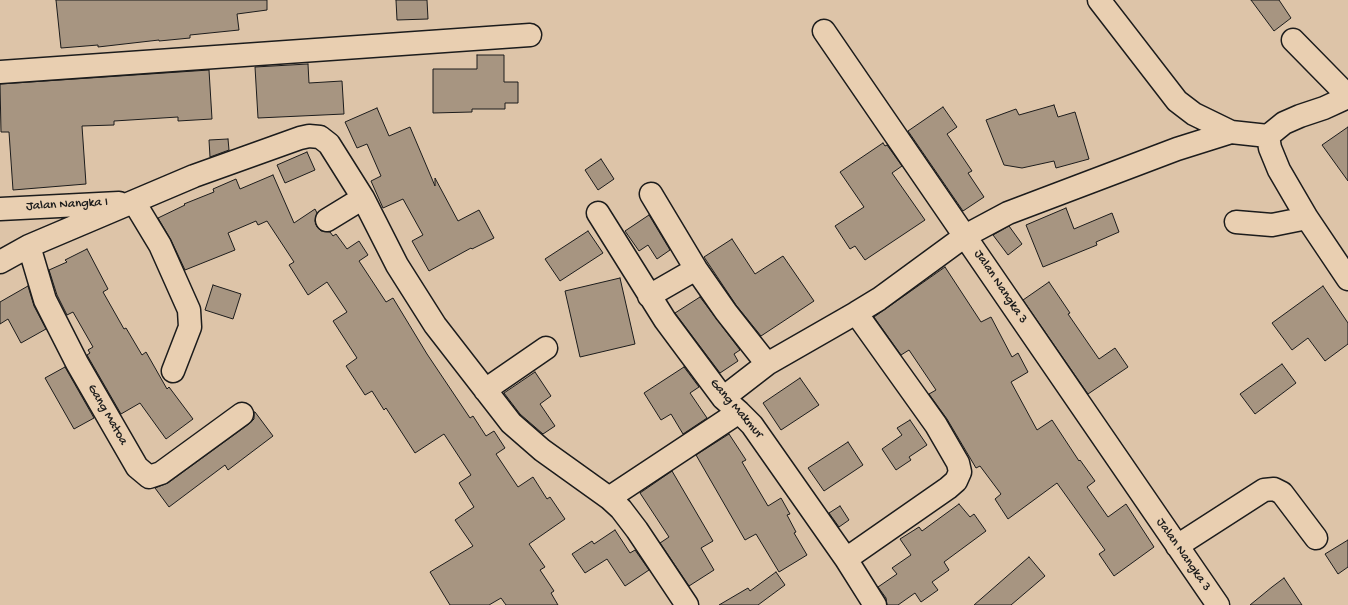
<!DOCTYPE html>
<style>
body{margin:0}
canvas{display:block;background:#ddc4a8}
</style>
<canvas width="1348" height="605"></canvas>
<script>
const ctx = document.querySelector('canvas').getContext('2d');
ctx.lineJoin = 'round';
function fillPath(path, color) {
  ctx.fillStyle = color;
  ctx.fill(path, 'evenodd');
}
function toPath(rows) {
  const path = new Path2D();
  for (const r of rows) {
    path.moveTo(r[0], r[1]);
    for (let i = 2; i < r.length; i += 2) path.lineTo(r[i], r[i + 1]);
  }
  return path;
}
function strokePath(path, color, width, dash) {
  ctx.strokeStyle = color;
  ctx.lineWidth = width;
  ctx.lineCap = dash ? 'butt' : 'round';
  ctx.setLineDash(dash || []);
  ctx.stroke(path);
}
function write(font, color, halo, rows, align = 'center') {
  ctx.font = font + ' "Gochi Hand",sans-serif';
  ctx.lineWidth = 3;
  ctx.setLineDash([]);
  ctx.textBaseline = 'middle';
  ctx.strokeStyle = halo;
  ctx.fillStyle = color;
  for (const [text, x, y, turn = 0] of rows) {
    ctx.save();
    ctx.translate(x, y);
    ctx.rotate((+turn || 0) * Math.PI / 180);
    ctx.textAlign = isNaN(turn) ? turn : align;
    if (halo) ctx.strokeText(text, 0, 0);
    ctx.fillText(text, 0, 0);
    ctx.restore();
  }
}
const building = toPath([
 [56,0,267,0,267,10,237,14,239,30,190,35,190,38,159,41,159,40,98,47,98,45,61,48,56,0],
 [396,0,427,0,428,19,397,20,396,0],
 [1251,0,1279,0,1291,18,1274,31,1251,0],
 [477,55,504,55,504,82,518,82,518,103,505,103,505,109,472,109,472,112,433,113,433,69,477,69,477,55],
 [308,64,309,83,342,81,344,114,258,118,255,67,308,64],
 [209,70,212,119,178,121,178,117,114,121,114,125,82,126,86,184,13,190,9,132,1,132,0,84,209,70],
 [1054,105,1058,117,1075,112,1089,159,1056,168,1054,161,1022,168,1004,165,986,120,1016,109,1019,115,1054,105],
 [943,107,957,127,947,134,972,171,968,173,984,197,963,211,908,131,943,107],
 [377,108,389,136,410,127,435,186,435,178,458,221,479,210,494,238,472,249,471,248,429,271,412,241,423,235,403,199,383,208,371,181,381,176,367,144,357,148,345,122,377,108],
 [1348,127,1348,181,1322,145,1348,127],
 [228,139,229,150,210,157,209,140,228,139],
 [883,143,885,146,887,145,902,166,892,173,925,220,865,260,855,246,850,249,835,226,864,207,840,172,883,143],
 [307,152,315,170,285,183,277,165,307,152],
 [601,159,614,179,598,190,585,170,601,159],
 [273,175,294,223,315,209,317,213,315,221,317,227,321,231,330,232,333,236,336,234,347,249,359,241,368,255,359,261,386,302,393,298,427,354,470,418,473,416,486,436,494,431,505,448,496,454,518,487,533,477,547,499,550,497,565,519,529,544,545,567,540,570,554,591,551,593,558,605,506,605,501,598,489,605,450,605,430,572,473,546,455,520,474,507,459,483,471,475,444,434,415,453,386,408,384,410,372,391,365,395,346,366,357,358,333,321,347,312,327,282,308,295,289,265,294,262,267,221,258,225,256,221,228,233,235,250,185,270,171,240,158,218,185,205,184,204,214,192,213,189,236,179,240,189,273,175],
 [1066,208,1074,229,1112,213,1119,232,1096,242,1097,245,1043,267,1026,225,1066,208],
 [649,215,670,250,657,259,648,245,639,251,625,231,649,215],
 [1009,226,1022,244,1008,255,993,235,1009,226],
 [588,231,603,253,560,281,545,259,588,231],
 [732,239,755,274,783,256,814,301,761,336,736,305,704,257,732,239],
 [87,249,108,289,103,292,124,329,126,328,142,355,146,352,167,389,169,387,193,419,166,439,140,403,121,414,87,355,90,353,88,350,93,347,73,312,67,315,57,295,49,270,67,262,65,260,87,249],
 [945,267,981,322,991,317,1012,357,1018,353,1028,372,1011,382,1037,430,1052,420,1079,461,1080,460,1095,481,1087,487,1108,517,1126,504,1154,547,1114,576,1099,554,1105,550,1057,483,1008,519,995,499,1001,494,980,466,976,468,947,419,929,394,936,390,909,350,901,355,874,317,945,267],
 [620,278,635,344,580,357,565,291,620,278],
 [1049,282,1070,313,1068,314,1099,359,1115,348,1128,367,1088,394,1023,300,1049,282],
 [213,285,241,294,233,319,205,310,213,285],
 [28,286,34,306,46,329,21,343,8,319,0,324,0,302,28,286],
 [1323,286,1348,323,1348,344,1325,361,1308,338,1292,350,1272,323,1323,286],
 [700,297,740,350,734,354,738,361,720,373,675,313,700,297],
 [1282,364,1296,383,1255,414,1240,394,1282,364],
 [65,367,94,418,74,429,45,378,65,367],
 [684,367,699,387,690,393,707,418,683,434,671,414,661,420,644,393,684,367],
 [535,372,551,396,540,404,555,426,543,434,520,414,504,393,535,372],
 [800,378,819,405,781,430,763,403,800,378],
 [254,412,255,412,273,436,228,470,225,465,169,507,155,488,168,483,249,424,254,419,254,412],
 [910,420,927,445,909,457,911,460,896,470,882,449,902,435,897,428,910,420],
 [729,434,746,460,742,462,768,506,781,498,790,514,787,515,796,532,794,533,807,555,779,572,756,534,745,540,696,455,729,434],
 [848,442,863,465,824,491,808,468,848,442],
 [672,471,713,541,701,548,714,570,689,586,660,543,669,537,640,493,672,471],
 [959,504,970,517,974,514,986,531,944,562,949,570,932,582,938,590,921,602,915,593,898,605,887,605,886,598,878,587,897,574,892,568,911,555,900,539,919,527,922,531,959,504],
 [840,506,849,520,839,527,829,513,840,506],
 [615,530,630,553,635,550,649,570,625,586,607,559,585,573,572,554,592,541,594,544,615,530],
 [1348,540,1348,567,1338,574,1325,554,1348,540],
 [1029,557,1045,576,1011,605,974,605,1029,557],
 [776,572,785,585,758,605,719,605,748,588,750,591,776,572],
 [1284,578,1302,605,1250,605,1272,587,1284,578]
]);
fillPath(building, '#a79581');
strokePath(building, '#1c1c1c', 1);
const minor = toPath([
 [1099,0,1177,101,1194,114,1231,132],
 [824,31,1218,605],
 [1293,40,1348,96],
 [0,72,530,35],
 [1348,97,1324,108,1300,116,1284,123,1268,136,1270,148,1279,170,1307,218,1348,279],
 [651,194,696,269,726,312,767,364],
 [134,202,160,245,189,310,190,327,173,371],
 [0,209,119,203],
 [598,213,665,320,723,398,739,412,752,425,846,559,875,605],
 [327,220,363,198],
 [1236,222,1272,225,1307,218],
 [29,246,45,300,77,363,137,467,149,477,161,473,242,414],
 [0,262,29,246,194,176,300,138,309,136,320,137,329,144,363,198,397,265,435,325,511,423,542,450,609,498,621,509,637,530,687,605],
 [649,296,696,269],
 [485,390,546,348],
 [723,398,767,364,856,313,879,299,965,236,1008,213,1177,149,1231,132,1268,136],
 [609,498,739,412],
 [1177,546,1264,490,1274,489,1282,493,1316,538],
 [846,559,948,488,956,481,960,472,958,463,936,425,856,313]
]);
strokePath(minor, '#1c1c1c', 25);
strokePath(minor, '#e9cfb1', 22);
write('13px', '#1c1c1c', '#e9cfb1', [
 ["Jalan Nangka I",67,205,-3],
 ["Jalan Nangka 3",1000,287,56],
 ["Gang Makmur",736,409,49],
 ["Gang Matoa",107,415,60],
 ["Jalan Nangka 3",1183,555,55]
]);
</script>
